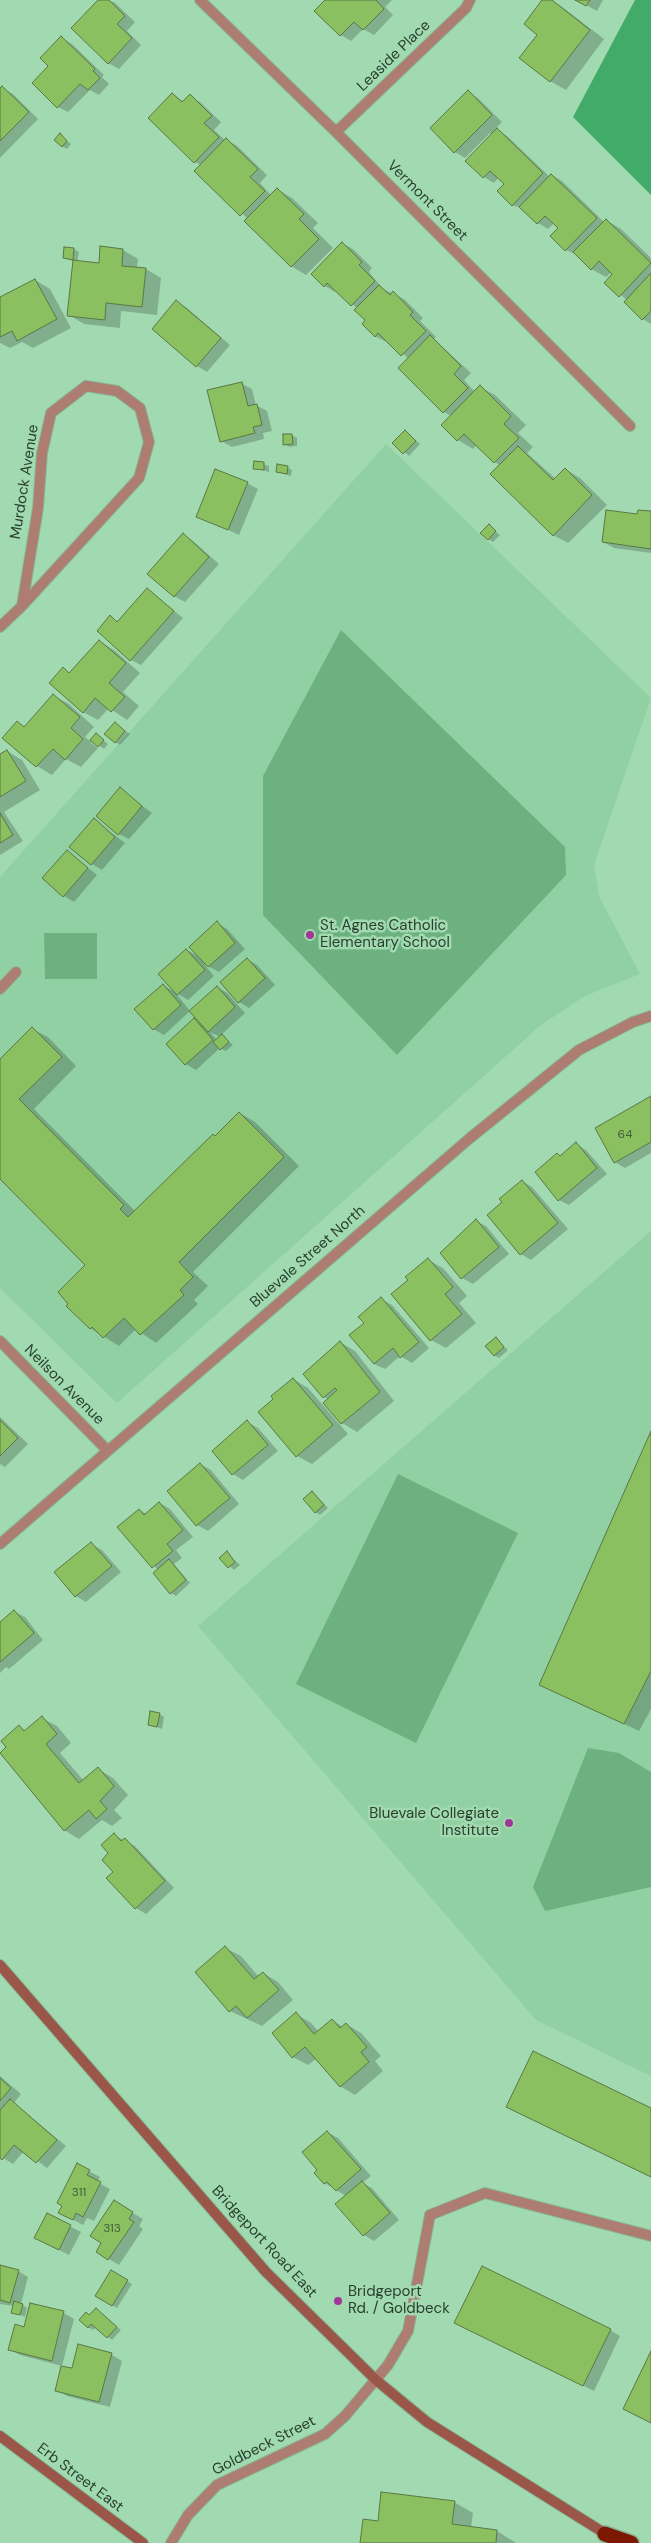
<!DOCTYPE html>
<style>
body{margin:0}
canvas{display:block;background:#a1dab0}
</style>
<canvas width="651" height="2543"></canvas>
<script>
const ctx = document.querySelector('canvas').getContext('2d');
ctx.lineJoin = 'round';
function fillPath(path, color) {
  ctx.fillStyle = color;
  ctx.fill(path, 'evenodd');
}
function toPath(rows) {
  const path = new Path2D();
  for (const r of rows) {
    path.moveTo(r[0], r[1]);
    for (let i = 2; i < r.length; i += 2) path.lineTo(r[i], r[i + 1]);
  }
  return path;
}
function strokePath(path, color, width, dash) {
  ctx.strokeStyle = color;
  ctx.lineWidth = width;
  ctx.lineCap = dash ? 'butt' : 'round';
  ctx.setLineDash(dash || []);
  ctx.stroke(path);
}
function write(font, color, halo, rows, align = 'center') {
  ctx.font = font + ' "DM Sans",sans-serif';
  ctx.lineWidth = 5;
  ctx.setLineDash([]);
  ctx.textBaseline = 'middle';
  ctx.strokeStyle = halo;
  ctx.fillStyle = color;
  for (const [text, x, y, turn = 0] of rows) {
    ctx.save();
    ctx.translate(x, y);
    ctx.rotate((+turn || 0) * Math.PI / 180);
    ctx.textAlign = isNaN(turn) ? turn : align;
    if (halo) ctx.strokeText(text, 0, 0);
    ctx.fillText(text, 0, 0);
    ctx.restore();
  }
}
fillPath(toPath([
 [386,444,651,698,594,865,599,896,640,974,585,996,541,1025,117,1403,0,1288,0,877],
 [651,1231,651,2076,536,2020,198,1626]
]), '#91d0a2');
fillPath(toPath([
 [341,630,565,847,566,875,397,1055,263,915,263,776],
 [44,933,97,933,97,979,45,979],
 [398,1474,518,1533,416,1743,296,1684],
 [588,1748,619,1753,651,1772,651,1887,545,1911,533,1887]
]), '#6db181');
fillPath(toPath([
 [635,0,651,0,651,195,573,117]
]), '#43ab69');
fillPath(toPath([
 [100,0,114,2,135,22,127,31,141,45,119,69,108,63],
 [327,0,392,0,385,7,393,15,374,35,363,29,351,41,341,35],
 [544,0,551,0,561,6,604,39,566,90,550,81,539,35],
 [577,0,603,0,597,11],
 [62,38,72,44,104,75,102,77,109,84,99,95,90,90,68,112,58,107,50,66],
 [2,88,13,94,38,119,0,158,0,90],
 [468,92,478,98,502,122,495,129,507,136,550,177,552,175,562,181,604,222,606,220,621,229,651,258,651,324,643,319,627,300,606,283,614,274,612,272,606,277,591,269,577,255,566,250,560,228,554,223,548,229,538,223,524,209,512,205,506,184,499,177,494,183,484,177,492,135,490,133,465,158,455,152],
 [173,94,184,102,190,96,200,102,221,122,214,130,225,140,236,145,267,175,260,183,271,195,277,189,292,198,318,223,313,228,333,248,306,275,291,266,248,219,195,171,201,165,195,162],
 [60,135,71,144,67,149,62,146],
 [342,243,353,249,372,268,369,272,383,289,404,299,423,318,420,321,436,337,434,339,471,373,464,380,475,392,480,387,495,395,526,425,518,433,533,447,527,453,556,479,565,469,580,478,607,505,568,543,553,535,500,466,477,445,473,449,458,440,443,425,451,416,444,412,400,368,409,359,387,340,386,342,375,336,358,309,336,290,335,292,325,286],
 [102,248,123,250,138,259,137,268,146,269,161,278,157,315,121,311,120,328,84,324,69,315,74,261,64,258,74,249,79,252,77,262,100,264],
 [35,280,50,289,71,328,33,348,22,342,10,348,0,343,0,298],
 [177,302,187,308,230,345,207,372,197,366],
 [241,383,252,389,256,405,267,411,272,431,263,433,264,439,232,447,221,441],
 [405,431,420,444,409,456,394,443],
 [292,435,297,438,297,446,289,447,285,444],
 [255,462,269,466,269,472,254,468],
 [287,467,292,470,291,476,277,472],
 [247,483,258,489,239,535,198,516],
 [651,513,651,553,614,548,603,542],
 [489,526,500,535,493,542,488,539],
 [183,535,193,541,219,564,185,602,174,596],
 [147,589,183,618,141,665,131,660,110,617,119,622],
 [99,641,114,650,140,673,123,692,139,706,127,720,109,708,98,720,83,712,63,669,71,673],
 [54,696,69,704,94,727,85,737,90,741,96,735,108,744,104,749,93,741,91,743,98,748,81,767,66,759,52,775,37,766,4,737,17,723,26,727],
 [115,723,130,734,120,745,115,742],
 [7,751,22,760,40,790,4,812,23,841,0,855,0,755],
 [120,789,152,813,129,839,119,834],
 [94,820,125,843,102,870,92,864],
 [67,851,97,875,74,902,64,896],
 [217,923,227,929,245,949,219,972,204,964,214,976,188,1000,175,992,190,1011,164,1035,153,1029,163,985,176,993,187,950,201,958],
 [247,959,257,965,275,985,249,1008,239,1002],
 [217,987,227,993,245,1013,221,1035,233,1045,226,1051,220,1048,196,1070,186,1064,194,1020,203,1025],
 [210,1032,220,1037,217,1040],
 [32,1029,48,1037,76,1066,34,1109,136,1212,240,1113,255,1122,299,1166,193,1272,208,1286,194,1300,198,1304,156,1343,136,1329,119,1346,90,1328,87,1265,0,1177,0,1061],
 [651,1098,651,1153,625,1168,615,1162],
 [576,1144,586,1150,607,1174,569,1205,559,1200,561,1157],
 [522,1181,532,1187,568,1229,531,1260,521,1254,504,1202],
 [476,1221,486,1226,509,1254,473,1284,462,1278,442,1254],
 [428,1260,443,1268,467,1296,459,1303,476,1323,446,1348,431,1340,410,1280],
 [381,1299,392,1305,429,1348,412,1363,400,1356,385,1369,374,1364,366,1323],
 [496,1339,508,1350,499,1358,494,1355],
 [340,1342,355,1351,394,1401,357,1432,342,1423,325,1403,329,1400,324,1397],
 [293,1379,308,1388,348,1434,312,1464,297,1456,275,1399],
 [0,1417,28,1444,5,1467,0,1464],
 [247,1422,258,1428,278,1451,243,1480,233,1474,214,1452],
 [651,1434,651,1709,639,1731,540,1684],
 [200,1464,211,1470,239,1504,208,1531,197,1525,168,1491],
 [313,1492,328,1508,320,1515,315,1512],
 [160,1503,170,1509,193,1537,176,1550,182,1558,174,1564,190,1583,176,1596,171,1593,158,1570,119,1527,139,1510,147,1514],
 [91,1544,102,1550,121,1572,86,1602,76,1596],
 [227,1553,240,1565,234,1570,221,1558],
 [15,1612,25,1617,43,1640,9,1669,6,1667,0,1673,0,1624],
 [159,1714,164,1717,162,1729,149,1724],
 [42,1718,57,1726,71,1743,60,1753,84,1781,98,1769,113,1778,128,1795,114,1810,122,1818,112,1826,102,1820,79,1839,64,1830,1,1752,8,1747,19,1727,26,1731],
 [114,1835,135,1846,174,1888,146,1914,136,1908,115,1872,110,1853],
 [225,1948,241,1956,259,1977,263,1973,278,1982,293,2000,262,2026,230,2011],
 [296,2014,311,2023,319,2032,332,2020,343,2027,346,2024,361,2033,381,2056,375,2061,383,2071,355,2095,340,2086,317,2058,308,2065,293,2057],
 [0,2076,21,2094,14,2103,66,2146,47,2168,24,2151,13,2164,0,2156],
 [327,2132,338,2138,371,2176,362,2183,372,2188,399,2220,374,2241,364,2235,337,2204,346,2196,325,2183],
 [77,2165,100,2177,97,2182,110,2189,94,2221,87,2218,83,2225,70,2218],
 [114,2202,143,2219,139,2226,143,2229,119,2265,97,2252,103,2242],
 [47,2215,81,2232,69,2255,46,2243],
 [0,2266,18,2271,28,2277,21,2304,27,2308,25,2317,13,2312,14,2306,0,2304],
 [112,2272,132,2284,117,2308,97,2296],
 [31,2304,64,2313,74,2319,62,2366,20,2355,10,2349,25,2328],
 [96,2309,121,2330,112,2340,96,2327,93,2330,88,2327,86,2313,90,2316],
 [466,2328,610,2330,620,2336,594,2391],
 [112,2355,122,2361,110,2407,67,2396,57,2390],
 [454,2502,473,2513,471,2528,497,2531,516,2543,361,2543,379,2522]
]), '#0003');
const building = toPath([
 [98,0,109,0,125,16,117,24,132,38,108,64,71,28,98,0],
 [325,0,376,0,384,9,363,30,354,22,340,36,314,11,325,0],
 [542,0,552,0,590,30,550,82,519,58,537,35,524,24,542,0],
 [575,0,590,0,586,6,575,0],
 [61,36,95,69,93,71,100,78,88,90,80,84,57,108,32,83,48,66,40,58,61,36],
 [2,86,29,112,0,141,0,88,2,86],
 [468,90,492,115,454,153,430,128,468,90],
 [172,93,182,102,190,94,212,116,204,123,219,137,194,163,148,118,172,93],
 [497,128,543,173,512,206,497,191,504,184,490,171,483,178,465,161,497,128],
 [60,133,67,141,62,147,54,140,60,133],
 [226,138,258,169,250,177,265,191,240,216,194,171,226,138],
 [551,174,597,218,565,251,550,236,558,228,545,216,537,224,519,207,551,174],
 [277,188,304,214,299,219,319,239,291,267,244,221,277,188],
 [606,219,651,263,619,297,604,283,612,274,599,261,591,270,573,252,606,219],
 [342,242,362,262,359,265,375,281,351,306,327,283,324,287,311,274,342,242],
 [100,246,123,249,122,266,146,268,142,307,106,303,105,320,67,316,73,260,99,263,100,246],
 [64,247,74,248,73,260,63,258,64,247],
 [651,273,651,311,642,320,624,302,651,273],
 [35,279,57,319,17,341,12,331,0,337,0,297,35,279],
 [379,285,390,295,393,291,413,312,410,315,426,331,401,356,378,333,375,337,362,324,365,320,354,310,379,285],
 [176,300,221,338,196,367,152,329,176,300],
 [430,335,461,366,454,374,468,388,443,413,398,368,430,335],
 [242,382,248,406,257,404,262,425,253,427,255,433,220,442,207,390,242,382],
 [480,385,511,416,504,424,519,438,494,463,464,434,457,441,441,425,480,385],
 [405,430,416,441,403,454,392,443,405,430],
 [283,434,292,434,293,444,283,445,283,434],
 [518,446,553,480,565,468,592,495,553,536,490,474,518,446],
 [254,461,264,462,264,470,253,469,254,461],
 [277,464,288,466,287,474,276,472,277,464],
 [215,469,248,482,228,530,196,517,215,469],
 [606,510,637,514,638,510,651,511,651,549,602,542,606,510],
 [489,524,496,531,488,540,480,533,489,524],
 [183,533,209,557,174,597,147,574,183,533],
 [147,588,174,611,130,661,97,631,110,615,117,622,147,588],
 [99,640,126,663,109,683,125,697,111,712,95,698,83,713,49,683,63,667,69,673,99,640],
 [53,694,80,717,71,728,83,739,65,760,53,749,36,767,2,738,17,721,24,727,53,694],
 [115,722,125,731,115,743,104,734,115,722],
 [96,733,104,740,98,747,90,740,96,733],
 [7,750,26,781,0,797,0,754,7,750],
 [120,787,142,806,118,835,96,816,120,787],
 [0,813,13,835,0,843,0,813],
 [94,818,115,837,91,865,69,847,94,818],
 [67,850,88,868,63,897,42,878,67,850],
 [217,921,235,943,208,967,189,947,217,921],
 [186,949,205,970,177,995,158,974,186,949],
 [247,958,265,978,238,1003,220,982,247,958],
 [163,984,181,1005,153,1030,134,1009,163,984],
 [217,986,235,1007,208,1032,189,1011,217,986],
 [194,1018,213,1040,185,1065,166,1044,194,1018],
 [32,1027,62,1057,19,1099,124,1205,120,1209,128,1217,213,1134,215,1136,239,1112,284,1157,179,1262,193,1277,180,1290,184,1295,140,1335,124,1318,103,1338,92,1327,90,1329,66,1306,68,1304,58,1292,85,1265,0,1179,0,1059,32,1027],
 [222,1034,229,1042,220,1050,213,1042,222,1034],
 [651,1096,651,1142,614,1163,595,1128,651,1096],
 [576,1142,597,1168,558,1201,535,1172,557,1153,560,1156,576,1142],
 [522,1180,558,1223,520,1255,487,1215,502,1202,499,1199,522,1180],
 [476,1219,499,1247,461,1279,440,1253,476,1219],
 [428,1258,453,1287,445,1294,462,1314,430,1341,391,1294,408,1280,405,1277,428,1258],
 [381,1297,419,1342,400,1358,393,1348,374,1364,349,1335,364,1323,358,1317,381,1297],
 [496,1337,504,1347,494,1356,485,1346,496,1337],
 [340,1341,380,1392,341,1424,323,1403,337,1390,335,1388,323,1398,303,1374,340,1341],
 [293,1378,333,1425,296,1457,258,1412,273,1399,271,1396,293,1378],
 [0,1420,18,1438,0,1456,0,1420],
 [247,1420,268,1445,232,1475,212,1451,247,1420],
 [651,1431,651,1671,624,1724,539,1685,651,1431],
 [200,1463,230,1498,196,1526,167,1491,200,1463],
 [312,1491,324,1505,315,1513,303,1499,312,1491],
 [159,1502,183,1530,167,1544,173,1551,152,1568,117,1527,139,1509,144,1515,159,1502],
 [91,1542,112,1566,75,1597,54,1572,91,1542],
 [227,1551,235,1562,228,1568,219,1558,227,1551],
 [169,1559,186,1580,170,1594,153,1573,169,1559],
 [14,1610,34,1633,0,1662,0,1622,14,1610],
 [150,1711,160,1713,157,1727,148,1725,150,1711],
 [42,1716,57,1734,46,1744,79,1783,98,1767,114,1786,100,1801,107,1809,96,1819,89,1810,64,1831,0,1753,6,1747,1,1741,19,1725,24,1731,42,1716],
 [114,1833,121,1841,125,1838,165,1881,135,1909,106,1878,113,1872,102,1860,108,1853,101,1845,114,1833],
 [225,1946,254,1979,263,1972,279,1990,247,2018,236,2006,229,2012,195,1972,225,1946],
 [296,2012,314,2034,332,2019,340,2028,346,2023,367,2047,361,2052,369,2062,340,2087,305,2047,292,2058,272,2033,296,2012],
 [533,2051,651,2108,651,2177,506,2107,533,2051],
 [0,2078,11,2088,0,2101,0,2078],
 [10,2099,57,2140,36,2163,14,2145,2,2160,0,2158,0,2110,10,2099],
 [327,2131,361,2169,336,2191,327,2182,324,2184,314,2173,317,2170,302,2152,327,2131],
 [77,2163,90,2170,87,2175,101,2182,83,2217,76,2213,73,2220,58,2213,62,2206,57,2203,77,2163],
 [362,2181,390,2213,363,2236,335,2204,362,2181],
 [114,2200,133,2212,129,2219,134,2222,108,2260,96,2252,101,2243,90,2236,114,2200],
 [47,2213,71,2225,59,2250,34,2238,47,2213],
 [0,2265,19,2270,10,2303,0,2300,0,2265],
 [482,2266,611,2329,583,2386,454,2323,482,2266],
 [111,2270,128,2280,112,2306,95,2296,111,2270],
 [14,2301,23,2304,20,2315,11,2313,14,2301],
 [30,2303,64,2311,52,2361,8,2350,15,2324,24,2327,30,2303],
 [96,2308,117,2327,107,2338,91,2324,88,2328,79,2320,86,2312,89,2315,96,2308],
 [78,2344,112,2353,99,2402,55,2391,61,2366,72,2368,78,2344],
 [651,2351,651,2423,623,2409,651,2351],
 [381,2492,455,2501,452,2524,497,2530,496,2543,360,2543,363,2519,378,2521,381,2492]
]);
fillPath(building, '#8bc060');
strokePath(building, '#5a7744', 1);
const service = toPath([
 [0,989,16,972],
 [430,2215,485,2193,651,2236]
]);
const minor = toPath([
 [200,0,336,132,630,426],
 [336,132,466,8,470,0],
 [0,627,22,606,139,478,149,442,140,408,117,391,86,386,51,413,42,453,38,508,22,606],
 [0,1341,107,1450],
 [0,1544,470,1138,579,1050,633,1022,651,1016],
 [171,2543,188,2515,217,2485,325,2434,345,2416,388,2365,408,2331,430,2215]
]);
const secondary = toPath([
 [0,1965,266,2272,376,2380,427,2422,609,2536],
 [0,2436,143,2543]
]);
const motorway = toPath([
 [605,2534,631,2543]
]);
strokePath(service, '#87b894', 12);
strokePath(minor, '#87b894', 12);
strokePath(secondary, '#87b894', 12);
strokePath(motorway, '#87b894', 18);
strokePath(service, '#ad7d72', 10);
strokePath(minor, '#ad7d72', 10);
strokePath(secondary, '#9a5648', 10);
strokePath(motorway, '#7d1805', 15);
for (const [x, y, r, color] of [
 [310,935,5,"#a23696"],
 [509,1823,5,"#a23696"],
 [338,2301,5,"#a23696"]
]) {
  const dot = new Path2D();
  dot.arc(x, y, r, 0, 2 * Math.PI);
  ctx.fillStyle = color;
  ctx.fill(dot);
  strokePath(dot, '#a1dab0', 2);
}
write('12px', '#42603b', null, [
 ["64",625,1135],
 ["311",79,2193],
 ["313",112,2229]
]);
write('15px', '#29402f', '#a1dab0', [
 ["Leaside Place",394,56,-44],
 ["Vermont Street",427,201,45],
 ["Murdock Avenue",25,482,-81],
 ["Bluevale Street North",308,1257,-41],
 ["Neilson Avenue",64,1385,45],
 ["Bridgeport Road East",264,2242,47],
 ["Goldbeck Street",264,2446,-27],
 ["Erb Street East",80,2478,37]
]);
write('15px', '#29402f', '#a1dab0', [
 ["St. Agnes Catholic",320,926],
 ["Elementary School",320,943],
 ["Bluevale Collegiate",499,1814,"right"],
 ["Institute",499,1831,"right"],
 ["Bridgeport",348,2292],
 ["Rd. / Goldbeck",348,2309]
], 'left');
</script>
